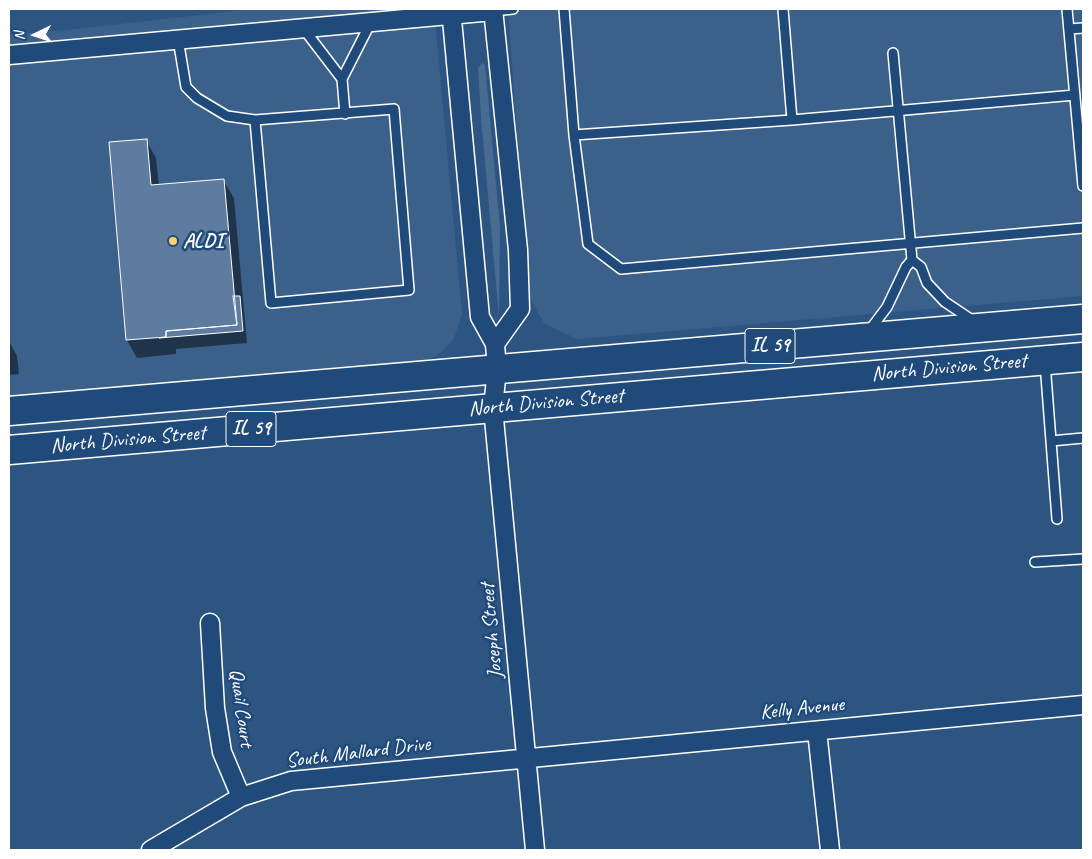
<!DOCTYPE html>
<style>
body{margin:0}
#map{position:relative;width:1092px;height:859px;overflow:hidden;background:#2c5582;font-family:Caveat,sans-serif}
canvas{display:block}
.frame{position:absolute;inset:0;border:10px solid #fff;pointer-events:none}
.north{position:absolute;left:10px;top:10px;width:50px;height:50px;-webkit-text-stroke:4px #1f4a7a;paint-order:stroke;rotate:266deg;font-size:14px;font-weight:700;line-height:20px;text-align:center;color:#fff}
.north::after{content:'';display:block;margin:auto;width:18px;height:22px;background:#fff;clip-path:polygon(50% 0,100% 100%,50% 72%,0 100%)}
</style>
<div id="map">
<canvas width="1092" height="859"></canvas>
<div class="frame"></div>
<div class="north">N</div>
</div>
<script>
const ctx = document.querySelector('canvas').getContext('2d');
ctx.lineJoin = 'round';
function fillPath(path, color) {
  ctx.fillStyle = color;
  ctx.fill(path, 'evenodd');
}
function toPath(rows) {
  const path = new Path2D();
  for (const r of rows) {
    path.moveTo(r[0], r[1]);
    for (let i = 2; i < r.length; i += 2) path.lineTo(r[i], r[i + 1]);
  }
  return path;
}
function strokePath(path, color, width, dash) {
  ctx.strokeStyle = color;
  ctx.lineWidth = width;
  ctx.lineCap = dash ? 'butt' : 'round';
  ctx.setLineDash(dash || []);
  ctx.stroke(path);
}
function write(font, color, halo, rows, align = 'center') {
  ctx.font = font + ' Caveat,sans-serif';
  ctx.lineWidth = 5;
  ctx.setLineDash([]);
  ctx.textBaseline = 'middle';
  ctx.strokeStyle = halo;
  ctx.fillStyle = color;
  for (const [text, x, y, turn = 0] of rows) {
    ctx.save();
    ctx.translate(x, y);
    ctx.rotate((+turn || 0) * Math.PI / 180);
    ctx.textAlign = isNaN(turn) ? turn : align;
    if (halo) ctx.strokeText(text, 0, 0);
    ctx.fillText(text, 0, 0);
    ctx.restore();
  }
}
fillPath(toPath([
 [251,9,434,9,462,314,454,339,438,355,418,364,9,398,9,35,86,28],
 [508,9,1083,9,1083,296,577,339,544,323,529,297]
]), '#3b618b');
fillPath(toPath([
 [482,63,485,65,500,227,499,317,481,118,478,68]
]), '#486b92');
fillPath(toPath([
 [146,140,156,158,159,186,223,180,234,198,247,343,176,349,176,354,137,358,127,340],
 [9,341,17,356,19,374,9,375]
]), '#0007');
const building = toPath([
 [147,139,151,185,224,179,237,325,166,331,166,337,126,340,109,142,147,139],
 [233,296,240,296,243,331,159,338,166,337,166,331,237,325,233,296]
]);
fillPath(building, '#5e7c9f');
strokePath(building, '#fff', 1);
const lane = toPath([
 [564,9,574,135,588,244,621,269,1083,228],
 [783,9,792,120],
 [1067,9,1083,186],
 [493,11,513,9],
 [303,28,342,79],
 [1069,29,1083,28],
 [178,39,186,87,197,98,227,116,255,120,394,109,409,290,271,303,255,120],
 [893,53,912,260],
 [345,114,342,79,371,22],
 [574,135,792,120,1075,95],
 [869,331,887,307,906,267,912,260,921,267,927,283,945,302,975,322],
 [1045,363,1057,519],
 [1051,441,1083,438],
 [1035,562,1083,559]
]);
const street = toPath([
 [451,9,480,317,495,344,497,369,493,408,535,850],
 [493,9,518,250,520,309,495,344],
 [9,55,493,11],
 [210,623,215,708,222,752,241,797],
 [817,731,830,850],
 [151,850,241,797,291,781,1083,705]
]);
const primary = toPath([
 [9,411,1083,319],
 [9,450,1083,357]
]);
strokePath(lane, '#fff', 12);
strokePath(street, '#fff', 21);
strokePath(primary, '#fff', 31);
strokePath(lane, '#1f4a7a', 9);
strokePath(street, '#1f4a7a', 18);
strokePath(primary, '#1f4a7a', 28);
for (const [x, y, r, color] of [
 [173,241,5,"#ffd166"]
]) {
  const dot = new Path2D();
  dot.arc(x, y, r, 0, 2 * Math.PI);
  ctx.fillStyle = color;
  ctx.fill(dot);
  strokePath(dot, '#1f4a7a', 2);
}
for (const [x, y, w] of [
 [770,346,50],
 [251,429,50]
]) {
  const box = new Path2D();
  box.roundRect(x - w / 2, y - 17.5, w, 35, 4);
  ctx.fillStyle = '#1f4a7a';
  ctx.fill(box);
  strokePath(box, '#fff', 1);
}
write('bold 20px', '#fff', null, [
 ["IL 59",770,346],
 ["IL 59",251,429]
]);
write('bold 21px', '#fff', '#1f4a7a', [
 ["ALDI",183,241]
], 'left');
write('21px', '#fff', '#1f4a7a', [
 ["North Division Street",949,368,-5],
 ["North Division Street",546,403,-5],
 ["North Division Street",128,440,-5],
 ["Joseph Street",492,631,-95],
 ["Quail Court",241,708,82],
 ["Kelly Avenue",802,709,-6],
 ["South Mallard Drive",358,753,-7]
]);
</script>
